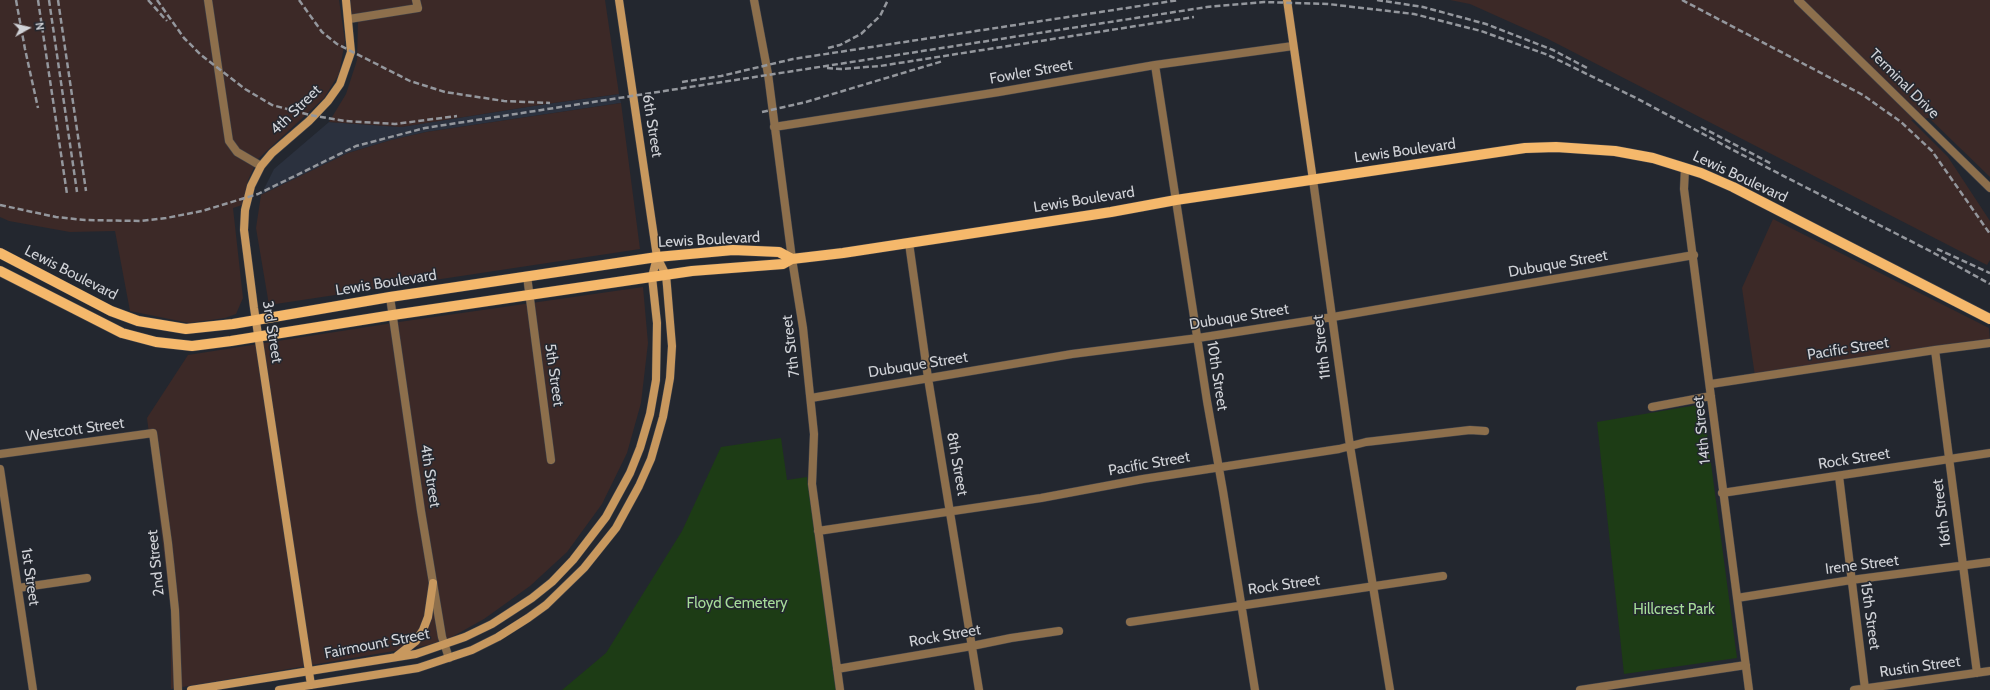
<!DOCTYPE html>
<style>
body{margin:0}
#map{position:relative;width:1990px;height:690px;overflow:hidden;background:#23272f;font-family:Cabin,sans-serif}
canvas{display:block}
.north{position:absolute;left:8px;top:8px;width:40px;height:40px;-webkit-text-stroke:3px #23272f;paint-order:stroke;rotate:82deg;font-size:11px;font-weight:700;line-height:16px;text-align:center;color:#d0d2d7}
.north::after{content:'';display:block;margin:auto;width:14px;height:18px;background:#d0d2d7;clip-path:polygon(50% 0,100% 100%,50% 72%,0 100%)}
</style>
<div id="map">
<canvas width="1990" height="690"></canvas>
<div class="north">N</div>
</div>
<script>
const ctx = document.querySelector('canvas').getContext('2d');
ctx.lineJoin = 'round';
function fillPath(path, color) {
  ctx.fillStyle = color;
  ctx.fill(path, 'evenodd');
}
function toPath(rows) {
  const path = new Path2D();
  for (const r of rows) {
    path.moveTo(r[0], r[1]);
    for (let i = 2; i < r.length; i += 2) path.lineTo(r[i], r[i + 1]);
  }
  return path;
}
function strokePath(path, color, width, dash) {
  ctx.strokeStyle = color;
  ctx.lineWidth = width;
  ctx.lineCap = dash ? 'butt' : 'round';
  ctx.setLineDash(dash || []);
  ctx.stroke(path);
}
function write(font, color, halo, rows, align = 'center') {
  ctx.font = font + ' Cabin,sans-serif';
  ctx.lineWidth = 3;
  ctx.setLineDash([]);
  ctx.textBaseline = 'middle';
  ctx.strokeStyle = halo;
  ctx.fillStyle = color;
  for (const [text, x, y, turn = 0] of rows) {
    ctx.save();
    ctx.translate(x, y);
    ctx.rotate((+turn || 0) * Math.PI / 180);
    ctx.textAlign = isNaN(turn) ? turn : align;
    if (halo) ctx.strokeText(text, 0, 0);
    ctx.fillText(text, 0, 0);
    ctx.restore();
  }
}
fillPath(toPath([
 [619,94,621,103,426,132,391,140,348,153,261,195,274,169,329,122,401,127,546,104]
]), '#2b313e');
fillPath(toPath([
 [0,0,339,0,345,41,339,74,324,98,258,159,248,180,242,205,233,208,243,298,236,314,225,318,189,323,130,311,115,231,70,232,9,221,0,217],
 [349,0,605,0,619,94,546,104,401,127,329,122,346,94,357,60,358,21,353,21],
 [1450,0,1990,0,1990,177,1929,118,1911,120,1948,157,1990,221,1990,260,1987,265,1548,39,1470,4],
 [621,103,640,249,269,305,256,228,261,195,348,153,391,140,426,132],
 [1773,219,1989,328,1990,341,1755,376,1742,288],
 [643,287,648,343,641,403,627,453,602,504,567,552,530,586,484,619,450,638,429,645,171,689,171,610,147,418,188,355,399,322]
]), '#3c2927');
fillPath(toPath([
 [1703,404,1737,658,1624,674,1597,422],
 [781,438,787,480,807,477,836,690,562,690,606,653,682,531,721,447]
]), '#1d3c15');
const minor = toPath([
 [208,0,229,141,237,152,261,166],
 [754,0,768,74,792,259,803,328,814,434,812,484,840,690],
 [1798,0,1990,188],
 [349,19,418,8,416,0],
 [1155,65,1207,401,1223,491,1255,690],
 [774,127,999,92,1155,65,1293,46],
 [1685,168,1684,189,1749,690],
 [1313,180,1350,446,1390,690],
 [909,243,928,378,979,690],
 [527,276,551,460],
 [390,297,421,511,442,637,449,658],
 [1935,350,1977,673],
 [1711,384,1935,350,1990,343],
 [811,398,1072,354,1198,338,1333,317,1694,255],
 [1652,407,1711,396],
 [0,454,153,433,168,543,175,610,178,690],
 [0,469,33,690],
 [1839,476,1865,689],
 [1722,493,1990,453],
 [818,531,1041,498,1143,479,1339,449,1366,442,1470,430,1485,431],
 [18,588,87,578],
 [1737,598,1851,580,1990,562],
 [1130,622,1443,576],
 [837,669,972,646,1011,638,1059,631],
 [1580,690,1746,665],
 [1854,690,1990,671]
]);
const secondary = toPath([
 [1287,0,1313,180],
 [397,656,416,641,423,630,428,617,433,583],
 [311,685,254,308,244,230,245,210,251,186,261,166,272,153,309,121,328,101,340,84,351,52,346,0],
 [191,690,416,654,465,637,492,624,532,598,552,582,573,560,606,517,630,473,640,448,650,414,656,380,657,323,652,277,657,257],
 [279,690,418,668,472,650,498,637,528,618,546,605,584,568,616,528,639,486,651,459,663,417,670,378,672,346,667,286,666,275,657,257,619,0]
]);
const primary = toPath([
 [0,253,111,311,138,321,186,329,233,324,390,297,657,257,733,250,779,252,792,259],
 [0,271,122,333,156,342,192,346,231,341,393,315,692,271,783,264,792,259,843,253,1111,212,1176,200,1525,148,1556,147,1615,151,1653,158,1701,173,1733,187,1990,319]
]);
strokePath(minor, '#3f424a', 9);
strokePath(secondary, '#3f424a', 9);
strokePath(primary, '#3f424a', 11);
strokePath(minor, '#8d6f4c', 8);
strokePath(secondary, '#c8985e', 8);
strokePath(primary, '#f5b86b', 10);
strokePath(toPath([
 [16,0,25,49,38,108],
 [38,0,67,194],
 [49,0,77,192],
 [58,0,86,191],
 [148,0,167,21],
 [157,0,184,38,201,55,245,89,272,105,310,115,345,121,395,124,457,116],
 [299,0,322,32,337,44,410,81,445,92,504,101,550,103],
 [1377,0,1423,7,1486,24,1553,50,1587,68],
 [1682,0,1863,95,1901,122,1932,151,1990,234],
 [828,48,840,45,861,34,880,16,888,0],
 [827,68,841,69,880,66,1194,17],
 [682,82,721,76,793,59,1179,0],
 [762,112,806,102,943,61],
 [1701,127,1772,164],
 [0,205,56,217,85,220,141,221,166,218,202,211,258,194,356,146,425,128,1207,7,1264,2,1328,4,1414,14,1481,31,1548,55,1638,99,1731,149,1932,252,1990,284],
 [1937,249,1990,273]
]), '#94979d', 2.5, [6, 3]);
write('15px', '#d0d2d7', '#23272f', [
 ["Fowler Street",1031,72,-10],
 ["Terminal Drive",1904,84,45],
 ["4th Street",296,110,-44],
 ["6th Street",652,126,81],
 ["Lewis Boulevard",1405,151,-8],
 ["Lewis Boulevard",1740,177,25],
 ["Lewis Boulevard",1084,200,-9],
 ["Lewis Boulevard",709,240,-3],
 ["Dubuque Street",1558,264,-10],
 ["Lewis Boulevard",71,273,27],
 ["Lewis Boulevard",386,283,-9],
 ["Dubuque Street",1239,317,-9],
 ["3rd Street",272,332,81],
 ["7th Street",791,346,-97],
 ["11th Street",1322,347,-97],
 ["Pacific Street",1848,349,-9],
 ["Dubuque Street",918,365,-9],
 ["5th Street",554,375,82],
 ["10th Street",1217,376,81],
 ["Westcott Street",75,430,-8],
 ["14th Street",1702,430,-96],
 ["Rock Street",1854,459,-9],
 ["8th Street",957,464,80],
 ["Pacific Street",1149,464,-10],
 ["4th Street",430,476,81],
 ["16th Street",1942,513,-97],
 ["2nd Street",156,563,-96],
 ["Irene Street",1862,565,-7],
 ["1st Street",30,577,82],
 ["Rock Street",1284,585,-8],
 ["15th Street",1870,616,82],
 ["Rock Street",945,636,-10],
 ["Fairmount Street",377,644,-11],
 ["Rustin Street",1920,667,-8]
]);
write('15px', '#a6dd99', '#23272f', [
 ["Floyd Cemetery",737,604],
 ["Hillcrest Park",1674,610]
]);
</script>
